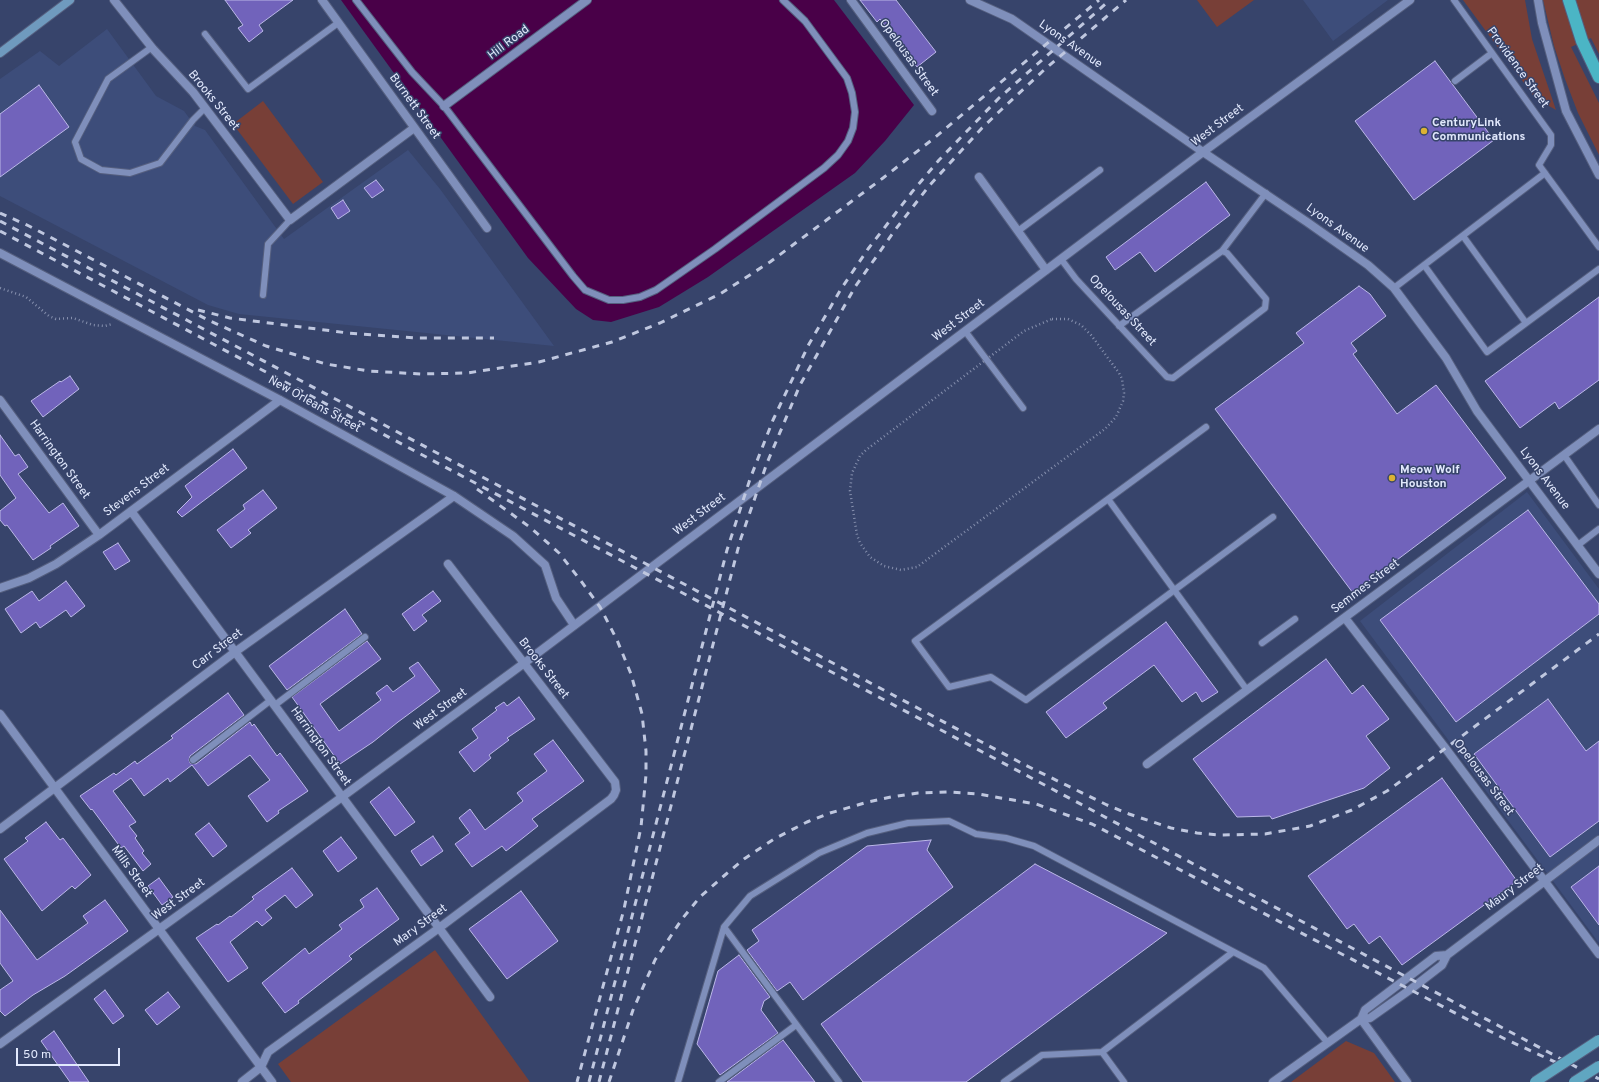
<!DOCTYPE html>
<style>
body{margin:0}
#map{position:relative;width:1599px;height:1082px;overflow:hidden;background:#37446b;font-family:Overpass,sans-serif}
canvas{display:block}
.scale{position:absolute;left:16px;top:1048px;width:104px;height:18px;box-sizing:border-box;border:2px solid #e2e9fd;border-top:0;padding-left:5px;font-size:12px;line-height:14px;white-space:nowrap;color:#e2e9fd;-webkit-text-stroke:3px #37446b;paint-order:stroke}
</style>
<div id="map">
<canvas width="1599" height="1082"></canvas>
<div class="scale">50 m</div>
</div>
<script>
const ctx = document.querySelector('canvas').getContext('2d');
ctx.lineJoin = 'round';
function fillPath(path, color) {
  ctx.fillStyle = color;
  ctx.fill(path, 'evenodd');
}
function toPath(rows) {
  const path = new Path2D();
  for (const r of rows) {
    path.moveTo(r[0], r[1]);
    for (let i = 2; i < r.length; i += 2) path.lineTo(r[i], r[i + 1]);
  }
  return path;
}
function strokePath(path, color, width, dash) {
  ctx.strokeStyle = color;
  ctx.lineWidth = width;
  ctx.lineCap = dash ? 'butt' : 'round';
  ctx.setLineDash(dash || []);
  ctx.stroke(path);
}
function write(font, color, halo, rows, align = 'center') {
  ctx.font = font + ' Overpass,sans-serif';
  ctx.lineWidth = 3;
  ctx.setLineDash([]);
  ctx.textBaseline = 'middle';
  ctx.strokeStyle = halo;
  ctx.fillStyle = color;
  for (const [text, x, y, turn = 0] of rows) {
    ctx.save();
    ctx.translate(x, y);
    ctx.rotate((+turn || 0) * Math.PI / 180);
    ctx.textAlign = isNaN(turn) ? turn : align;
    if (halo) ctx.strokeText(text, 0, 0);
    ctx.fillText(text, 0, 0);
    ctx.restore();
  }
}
fillPath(toPath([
 [1303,0,1388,0,1333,41],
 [107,29,156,96,184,111,195,126,205,130,284,239,408,150,440,189,554,346,239,314,208,305,0,196,0,79,40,51,59,66],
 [1527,492,1599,589,1599,943,1360,621]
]), '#3d4d7a');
fillPath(toPath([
 [1197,0,1254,0,1217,27],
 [1463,0,1525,0,1532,39,1556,110,1535,98],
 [1543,0,1599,0,1599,54,1591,38,1571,47,1599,103,1599,155,1578,113,1565,79,1554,46],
 [263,101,323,182,293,204,233,124],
 [435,950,530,1082,291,1082,278,1064],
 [1346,1041,1374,1053,1395,1082,1291,1082]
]), '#783f37');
fillPath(toPath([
 [341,0,834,0,914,105,885,141,855,173,708,277,659,307,611,322,593,320,576,309,528,258]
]), '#490048');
const building = toPath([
 [225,0,293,0,259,25,263,31,249,42,238,28,243,25,225,0],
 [860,0,896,0,936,52,917,67,880,19,877,22,860,0],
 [1435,61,1494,140,1414,200,1355,121,1435,61],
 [39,85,69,127,0,177,0,114,39,85],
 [376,180,384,190,372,198,364,188,376,180],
 [1206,182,1230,215,1155,272,1140,252,1115,270,1106,257,1206,182],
 [343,200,350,211,338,219,331,208,343,200],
 [1359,286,1370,294,1386,316,1351,343,1357,351,1353,354,1397,414,1436,385,1506,478,1353,593,1215,409,1304,343,1296,333,1359,286],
 [1599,297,1599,380,1559,409,1555,402,1520,428,1485,381,1599,297],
 [70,376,79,389,43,417,31,401,60,381,61,382,70,376],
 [0,435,15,456,19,454,28,467,18,474,49,513,63,503,79,526,50,546,51,548,33,560,7,525,5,526,0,520,0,511,16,498,0,475,0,435],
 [233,449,247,468,182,517,177,512,192,497,185,486,233,449],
 [263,490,277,508,248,530,251,533,231,548,217,530,245,509,243,505,263,490],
 [1528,510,1599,604,1599,614,1456,722,1380,620,1528,510],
 [118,543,130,561,115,570,103,552,118,543],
 [66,581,85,606,71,617,66,610,40,628,36,622,21,633,5,609,32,591,39,601,66,581],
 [433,591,441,601,422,615,427,621,414,631,402,614,433,591],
 [345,609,362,634,287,690,269,666,345,609],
 [1166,622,1218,692,1202,702,1196,692,1182,702,1154,665,1103,703,1107,708,1066,738,1046,712,1166,622],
 [367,641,381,659,320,704,339,731,381,700,376,693,387,685,393,692,415,676,409,668,418,662,440,691,398,722,373,742,340,764,292,697,367,641],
 [1326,659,1352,694,1363,685,1389,719,1366,736,1390,768,1364,788,1272,819,1270,816,1237,817,1193,759,1326,659],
 [228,693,244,715,190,756,189,760,190,763,196,764,250,722,252,726,254,724,277,756,280,753,308,791,278,811,279,813,267,822,248,796,270,780,250,755,208,786,192,765,170,782,168,778,144,796,131,778,113,791,136,822,129,826,137,836,135,838,144,851,142,853,151,864,143,871,124,846,121,848,92,809,91,810,80,796,114,773,116,775,135,761,137,764,173,738,171,736,228,693],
 [519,697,535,719,507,738,509,740,489,755,491,758,474,772,459,752,478,738,472,729,497,710,495,708,504,702,507,706,519,697],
 [1548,699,1586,751,1599,741,1599,821,1550,857,1474,754,1548,699],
 [553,740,584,781,532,819,538,826,519,841,506,851,502,846,472,867,455,844,470,833,459,818,470,809,485,830,523,801,517,793,547,771,534,754,553,740],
 [1442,778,1517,881,1402,965,1380,936,1369,944,1354,924,1347,929,1308,876,1442,778],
 [389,787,415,822,395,836,370,802,389,787],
 [46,822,60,840,63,838,91,875,75,889,72,886,42,911,4,859,28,841,25,838,46,822],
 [209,823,227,846,213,857,195,834,209,823],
 [433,836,443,851,421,866,411,851,433,836],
 [341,837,357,858,338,872,323,851,341,837],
 [931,840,927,850,953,887,803,1000,790,982,777,991,747,950,759,941,752,930,867,846,931,840],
 [1035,864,1167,933,966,1082,863,1082,821,1024,1035,864],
 [1599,866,1599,925,1571,887,1599,866],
 [292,868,313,895,296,908,285,895,265,910,272,918,262,926,257,921,230,942,248,968,228,982,196,938,217,924,218,925,230,916,231,917,254,899,252,897,292,868],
 [159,878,173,897,162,905,148,886,159,878],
 [377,888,399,919,349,956,352,959,298,1001,299,1003,285,1013,262,983,305,948,309,954,342,929,339,925,364,907,360,900,377,888],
 [521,891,558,941,507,979,469,929,521,891],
 [105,900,128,931,65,976,33,995,5,1016,0,1011,0,990,13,981,0,963,0,910,37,960,88,923,83,916,105,900],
 [739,955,770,997,764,1001,761,1010,778,1033,720,1075,697,1044,718,971,739,955],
 [105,990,124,1016,113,1024,94,999,105,990],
 [168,992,180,1007,157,1025,145,1010,168,992],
 [54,1031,89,1082,70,1082,41,1041,54,1031],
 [783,1040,815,1082,727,1082,783,1040]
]);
fillPath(building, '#7163bb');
strokePath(building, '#bcb8e8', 1);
const service = toPath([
 [356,0,412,72,444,106,573,276,585,290,609,300,623,300,640,297,656,290,715,249,824,168,838,155,848,141,853,128,855,112,852,93,847,78,805,21,783,0],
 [1454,0,1551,135,1551,145,1539,165,1599,247],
 [205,34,248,89,338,23],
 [152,47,108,79,75,142,81,159,101,170,130,173,160,163,193,120,205,108],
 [1455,81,1492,53],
 [1018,231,1100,170],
 [1463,236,1526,323],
 [1222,251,1266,193],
 [1061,259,1076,279,1167,377,1173,378,1265,308,1266,299,1227,253,1222,251,1119,326],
 [1424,265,1487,352,1599,269],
 [1394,288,1545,173],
 [263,295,268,244,290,220],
 [965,331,1023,408],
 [1206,427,915,641,949,687,991,677,1026,700,1273,517],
 [1564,455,1599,505],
 [1108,499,1247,690],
 [1578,545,1599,529],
 [1262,643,1295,619],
 [275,705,365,637],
 [193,760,271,700],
 [1102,1052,1124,1082],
 [678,1082,724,927],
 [719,1082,796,1025],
 [839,1082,724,927,750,896,819,853,867,833,908,823,949,821,976,834,1006,838,1034,846,1264,968,1327,1042],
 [1004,1082,1042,1055,1102,1052,1233,952]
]);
const minor = toPath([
 [114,0,153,49,193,92,290,220,414,128],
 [322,0,487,228],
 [851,0,932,111],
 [444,106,587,0],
 [1203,152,1410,0],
 [979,177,1046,270],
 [0,253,280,400,454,496,513,536,545,565,556,598,574,625],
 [0,400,99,535],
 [131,511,490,997],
 [0,588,29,578,56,564,99,535,280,400],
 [1345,618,1446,749,1599,954],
 [0,714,272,1082],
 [1147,764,1599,429],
 [0,829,235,652,454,496],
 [1361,1019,1370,1018,1411,989,1442,965,1447,955,1599,840],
 [1361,1019,1407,1082],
 [242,1082,261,1067,268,1052,439,928,611,799,614,795,616,790,615,782,448,564],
 [1273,1082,1361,1019,1365,1010,1436,956,1447,955]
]);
const tertiary = toPath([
 [970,0,1012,19,1203,152,1307,222,1368,265,1394,288,1446,358,1477,411,1599,574],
 [1538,0,1542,23,1566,111,1599,175],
 [0,1044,342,797,523,664,1203,152]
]);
const secondary = toPath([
 [0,53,70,0]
]);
const motorway = toPath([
 [1569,0,1582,41,1599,77]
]);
strokePath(service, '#555f7f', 8);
strokePath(minor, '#555f7f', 10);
strokePath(tertiary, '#555f7f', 10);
strokePath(secondary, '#555f7f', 10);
strokePath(motorway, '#555f7f', 14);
strokePath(toPath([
 [0,288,26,297,49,316,56,319,73,318,93,325,105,326,112,324],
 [1052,319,1068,319,1081,325,1091,335,1119,373,1122,379,1124,393,1123,401,1116,417,1105,429,917,567,901,570,884,566,870,557,860,543,857,535,850,491,852,473,860,456,866,450,1024,331,1052,319]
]), '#8690ae', 2.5, [1, 3]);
strokePath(service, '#7f8fbb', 6);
strokePath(minor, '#7f8fbb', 8);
strokePath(tertiary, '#7f8fbb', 8);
strokePath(secondary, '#6f9abe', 8);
strokePath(motorway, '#4bb5c5', 12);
strokePath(toPath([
 [0,213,29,226,210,321,266,346,326,364,369,371,421,374,467,373,539,362,612,342,660,323,720,294,770,262,883,178,933,139,1099,0],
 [0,221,1025,765,1107,805,1129,814,1171,828,1197,833,1220,835,1265,834,1310,826,1352,810,1387,791,1419,768,1599,634],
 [0,231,1599,1079],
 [198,310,230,318,348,333,416,338,494,338],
 [477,489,531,528,559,553,581,581,600,607,617,640,631,674,642,714,646,751,646,775,641,827,624,909,577,1082],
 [589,1082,727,550,750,479,773,420,809,344,841,289,868,249,912,192,939,160,999,98,1110,0],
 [599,1082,740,541,767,463,800,385,855,287,895,230,929,186,982,128,1001,110,1044,70,1126,0],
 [609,1082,633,1010,655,960,682,919,700,897,725,875,744,859,774,839,807,822,830,813,868,802,891,797,918,793,948,792,978,794,1036,804,1092,824,1505,1039,1566,1067]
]), '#bfc7df', 3, [7, 7]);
const primaryBridge = toPath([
 [1535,1082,1599,1040],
 [1574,1082,1599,1066]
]);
strokePath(primaryBridge, '#555f7f', 12, []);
strokePath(primaryBridge, '#60a6c1', 10);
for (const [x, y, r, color] of [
 [1424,131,4,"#dcb233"],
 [1392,478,4,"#dcb233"]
]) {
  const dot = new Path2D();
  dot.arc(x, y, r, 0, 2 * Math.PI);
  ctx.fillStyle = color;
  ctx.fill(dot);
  strokePath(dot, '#37446b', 1.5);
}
write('12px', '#e2e9fd', '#37446b', [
 ["Hill Road",509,43,-37],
 ["Lyons Avenue",1070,45,35],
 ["Opelousas Street",908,58,54],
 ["Providence Street",1517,68,54],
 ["Brooks Street",213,101,51],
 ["Burnett Street",414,107,54],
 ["West Street",1218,126,-37],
 ["Lyons Avenue",1337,229,36],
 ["Opelousas Street",1122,311,47],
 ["West Street",959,321,-37],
 ["New Orleans Street",314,405,29],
 ["Harrington Street",59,460,54],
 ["Lyons Avenue",1544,479,53],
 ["Stevens Street",137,491,-37],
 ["West Street",700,515,-37],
 ["Semmes Street",1366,587,-37],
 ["Carr Street",218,650,-37],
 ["Brooks Street",543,669,52],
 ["West Street",441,710,-36],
 ["Harrington Street",320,747,54],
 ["Opelousas Street",1483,778,53],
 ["Mills Street",131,872,54],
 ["Maury Street",1515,888,-37],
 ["West Street",179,900,-36],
 ["Mary Street",421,926,-36]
]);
write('bold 12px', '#e2e9fd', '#37446b', [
 ["CenturyLink",1432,124],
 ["Communications",1432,138],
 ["Meow Wolf",1400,471],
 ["Houston",1400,485]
], 'left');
</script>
